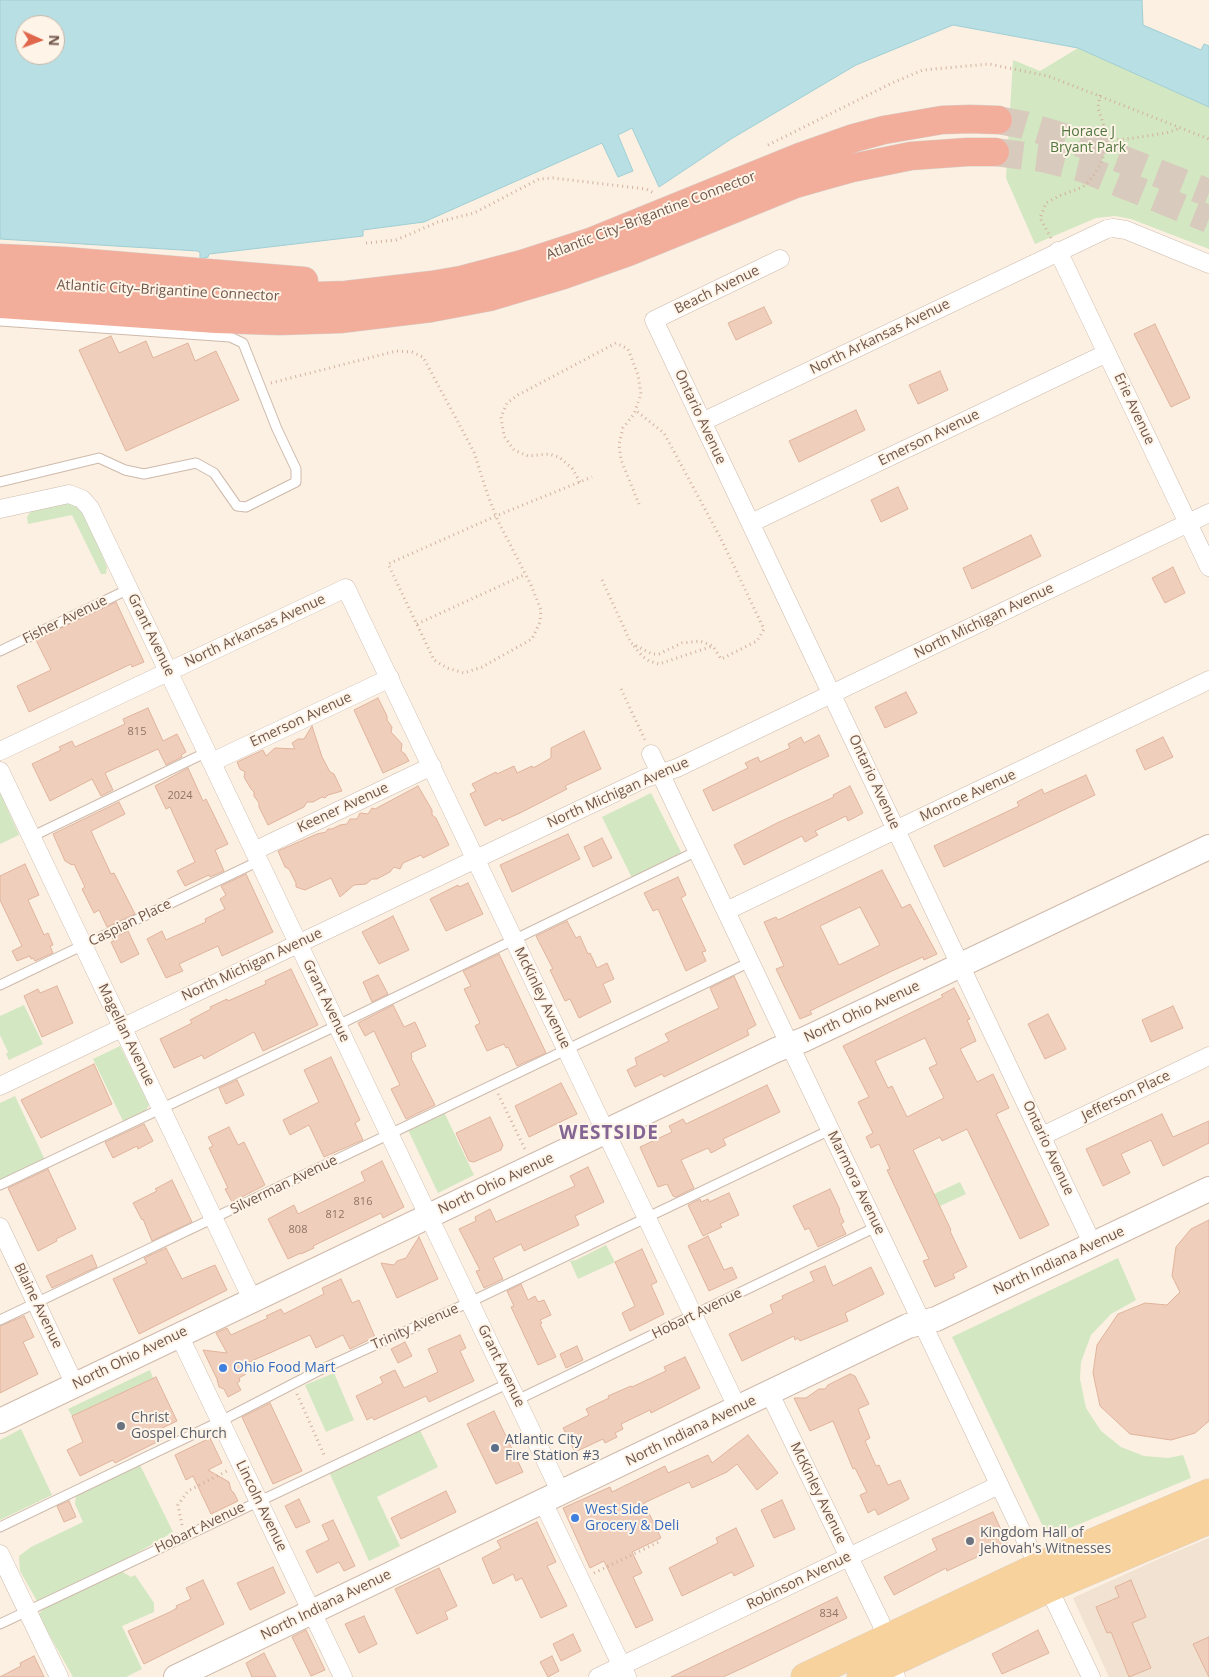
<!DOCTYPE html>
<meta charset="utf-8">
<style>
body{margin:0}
#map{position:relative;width:1209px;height:1677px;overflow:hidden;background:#fbf0e2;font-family:"Open Sans",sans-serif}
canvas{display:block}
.north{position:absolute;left:15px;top:15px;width:50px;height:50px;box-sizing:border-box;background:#fef4e8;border:1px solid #c6b5a9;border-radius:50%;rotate:92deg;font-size:14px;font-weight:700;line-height:20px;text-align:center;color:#71564a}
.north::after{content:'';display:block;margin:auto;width:18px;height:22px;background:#e0674c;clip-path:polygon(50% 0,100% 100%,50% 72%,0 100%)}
</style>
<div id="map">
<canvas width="1209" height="1677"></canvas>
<div class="north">N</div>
</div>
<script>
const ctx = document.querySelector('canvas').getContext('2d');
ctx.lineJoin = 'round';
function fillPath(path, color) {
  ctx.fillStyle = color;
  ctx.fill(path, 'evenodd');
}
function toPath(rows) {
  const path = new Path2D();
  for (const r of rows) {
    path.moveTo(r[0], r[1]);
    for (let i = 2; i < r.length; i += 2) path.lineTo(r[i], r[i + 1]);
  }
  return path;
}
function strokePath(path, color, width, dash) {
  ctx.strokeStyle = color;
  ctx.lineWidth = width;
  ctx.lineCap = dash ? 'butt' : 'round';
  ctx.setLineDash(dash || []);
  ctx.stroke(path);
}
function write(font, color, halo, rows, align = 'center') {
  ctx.font = font + ' "Open Sans",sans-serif';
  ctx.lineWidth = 4;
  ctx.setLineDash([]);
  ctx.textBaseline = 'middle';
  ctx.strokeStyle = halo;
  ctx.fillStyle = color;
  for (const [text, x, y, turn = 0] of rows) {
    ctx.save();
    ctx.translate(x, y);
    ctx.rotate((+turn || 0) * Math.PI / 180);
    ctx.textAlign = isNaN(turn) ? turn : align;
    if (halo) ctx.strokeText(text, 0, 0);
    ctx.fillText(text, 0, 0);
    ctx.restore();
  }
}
fillPath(toPath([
 [1209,1538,1209,1677,1109,1677,1073,1598,1163,1557]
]), '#f2e2d1');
fillPath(toPath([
 [1078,48,1209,107,1209,249,1131,219,1115,216,1096,218,1035,244,1006,178,1013,60,1040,71],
 [62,502,72,503,79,507,90,526,107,567,106,574,101,574,72,515,28,524,27,517,31,511],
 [0,792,19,835,0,844],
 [651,793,682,854,632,878,602,817],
 [24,1005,43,1044,9,1060,6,1054,8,1052,0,1035,0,1016],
 [120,1046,149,1105,145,1112,124,1123,93,1059],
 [15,1096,45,1160,0,1181,0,1103],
 [444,1112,474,1175,438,1193,408,1130],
 [960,1182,966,1194,940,1206,934,1194],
 [606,1245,615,1262,578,1279,570,1261,576,1260],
 [1118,1258,1136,1300,1111,1314,1091,1335,1081,1362,1080,1379,1086,1408,1101,1431,1121,1447,1144,1456,1168,1458,1183,1455,1191,1478,1048,1537,952,1337],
 [150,1370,153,1378,72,1416,68,1409],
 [334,1373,354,1420,326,1432,305,1385],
 [419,1428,438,1467,377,1497,400,1546,369,1561,329,1472],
 [21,1429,52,1495,0,1520,0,1440],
 [140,1465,173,1532,132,1556,37,1601,20,1571,19,1556,31,1547,83,1522,75,1504,76,1494],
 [121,1571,131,1577,135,1575,154,1603,154,1612,122,1626,142,1669,126,1677,73,1677,38,1615,43,1609]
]), '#d3e7c2');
const water = toPath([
 [0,0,1142,0,1143,25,1201,50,1204,44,1209,46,1209,107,1078,48,953,25,856,65,731,139,659,187,632,128,618,135,633,171,618,177,602,143,424,222,363,230,363,236,209,254,208,257,200,259,200,253,198,251,0,239,0,0],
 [25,25,55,25,55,55,25,55,25,25]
]);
fillPath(water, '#b8dfe3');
strokePath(water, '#9fced4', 1);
const building = toPath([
 [764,307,772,323,736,340,728,323,764,307],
 [1155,324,1190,398,1171,407,1134,334,1155,324],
 [111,336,119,353,146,341,153,358,188,343,195,361,216,351,239,400,126,451,79,350,111,336],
 [940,371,948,390,918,404,909,385,940,371],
 [856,410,865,430,799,462,789,441,856,410],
 [898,487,908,509,881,522,871,500,898,487],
 [1031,535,1041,556,972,589,963,568,1031,535],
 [1173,567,1185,593,1165,603,1152,578,1173,567],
 [116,602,144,662,132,667,131,664,29,712,17,686,51,670,36,640,116,602],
 [906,692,917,713,885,728,875,707,906,692],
 [378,698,387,716,387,720,392,727,391,732,402,744,401,751,405,754,409,761,383,773,354,710,378,698],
 [148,708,163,741,177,734,186,752,181,755,182,757,166,765,158,749,105,773,113,790,101,796,92,779,50,801,32,764,61,750,59,747,72,741,75,747,125,724,123,719,148,708],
 [312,726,322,757,330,772,334,774,342,791,328,795,325,798,322,797,313,802,307,802,304,807,268,825,259,807,259,803,254,796,254,792,251,789,244,777,245,772,240,769,237,762,263,750,266,756,275,748,295,749,292,743,298,739,304,739,312,726],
 [584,731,601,769,565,786,567,789,520,813,502,821,501,818,485,826,470,794,476,791,472,784,496,772,497,774,514,766,517,773,532,766,533,768,551,758,551,748,584,731],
 [819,735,829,756,713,811,703,790,748,768,745,763,758,757,760,762,790,748,788,744,801,737,804,743,819,735],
 [1163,737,1173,757,1145,770,1136,750,1163,737],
 [188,768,203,801,206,799,228,844,215,850,224,871,210,877,209,875,185,886,177,871,195,862,170,807,166,809,155,786,188,768],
 [1086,775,1095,795,944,867,934,846,1019,806,1017,802,1042,789,1044,794,1086,775],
 [418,786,432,810,432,815,436,818,449,845,423,858,421,855,403,863,400,869,394,867,390,872,377,879,372,879,366,884,354,885,340,897,331,878,305,890,296,887,296,883,289,869,285,867,278,851,317,834,326,832,328,829,332,829,340,825,347,824,350,819,357,819,360,813,368,814,372,808,375,809,418,786],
 [850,786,863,813,848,821,846,816,815,831,818,835,805,842,802,836,744,865,734,845,777,823,834,797,833,795,850,786],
 [119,802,125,814,91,831,111,874,114,873,135,914,107,927,99,910,94,913,82,889,85,887,74,864,72,865,65,861,53,834,119,802],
 [568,834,580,859,512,892,500,865,568,834],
 [602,838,612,858,593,867,584,847,602,838],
 [25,864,39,895,28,900,44,935,48,933,53,945,50,946,53,953,35,961,33,958,31,959,30,956,17,961,12,951,22,946,0,900,0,876,25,864],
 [882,870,902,908,910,904,937,954,924,960,923,957,892,971,810,1011,812,1014,800,1019,776,969,784,966,764,922,776,917,778,920,882,870],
 [860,907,880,945,839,965,820,926,860,907],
 [246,874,273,932,222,956,218,946,179,964,183,971,166,978,147,939,162,931,166,940,206,922,205,919,225,909,220,899,226,895,221,886,246,874],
 [678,877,686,895,681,898,706,951,702,952,706,961,686,971,658,909,653,911,644,893,678,877],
 [468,883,483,914,446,931,430,899,458,885,459,887,468,883],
 [393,916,409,950,379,964,362,932,393,916],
 [567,921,576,938,580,936,588,954,590,953,597,968,607,963,614,979,603,984,611,1002,579,1018,570,999,565,1001,550,970,553,969,536,936,567,921],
 [128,931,139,954,121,963,111,942,114,941,112,938,128,931],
 [499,954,546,1053,517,1066,508,1047,506,1048,504,1044,487,1051,475,1026,480,1023,464,989,471,986,463,971,499,954],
 [291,969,318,1025,263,1051,254,1032,204,1059,202,1055,174,1068,160,1039,192,1023,190,1020,211,1009,210,1007,227,999,228,1001,266,984,265,981,291,969],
 [378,975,388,994,372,1002,363,982,378,975],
 [734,976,756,1025,747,1030,749,1035,664,1077,662,1074,635,1087,627,1070,637,1065,635,1058,669,1041,665,1034,719,1008,710,988,734,976],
 [57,986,73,1023,42,1037,24,996,38,989,40,993,57,986],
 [954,988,970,1019,967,1020,976,1041,960,1049,977,1082,993,1074,1009,1108,996,1114,1049,1225,1020,1239,967,1129,942,1141,940,1137,913,1150,951,1230,950,1231,967,1267,953,1274,955,1278,935,1287,923,1261,929,1259,887,1170,890,1169,879,1144,871,1148,866,1137,873,1133,858,1102,869,1097,843,1046,943,997,941,995,954,988],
 [925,1038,937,1064,929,1068,944,1098,907,1117,892,1086,888,1088,875,1061,925,1038],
 [393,1005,404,1027,415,1022,426,1046,411,1053,412,1057,411,1058,435,1105,406,1119,391,1089,400,1085,374,1031,365,1036,358,1023,393,1005],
 [1173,1006,1183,1028,1151,1042,1142,1020,1173,1006],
 [1048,1014,1066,1049,1045,1059,1028,1024,1048,1014],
 [331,1057,360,1120,355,1123,363,1140,324,1157,309,1125,290,1135,283,1120,319,1102,304,1070,331,1057],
 [94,1064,112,1104,41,1138,21,1100,94,1064],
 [237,1080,244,1095,226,1104,219,1088,237,1080],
 [561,1083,577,1114,529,1137,515,1106,561,1083],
 [767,1085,780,1112,723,1139,726,1145,711,1153,708,1148,681,1160,694,1188,676,1197,673,1196,667,1184,658,1187,640,1147,672,1132,669,1126,683,1119,686,1124,767,1085],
 [1162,1114,1173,1137,1209,1121,1209,1143,1163,1166,1151,1140,1121,1154,1130,1173,1103,1186,1086,1149,1162,1114],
 [490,1117,503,1145,501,1150,474,1162,469,1161,456,1133,490,1117],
 [144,1124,153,1141,138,1149,137,1146,113,1158,105,1142,144,1124],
 [229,1127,238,1145,244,1142,265,1185,232,1202,225,1189,228,1188,209,1148,213,1146,208,1137,229,1127],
 [382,1161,404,1207,383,1218,381,1213,313,1246,314,1248,301,1254,301,1253,288,1259,268,1219,294,1205,298,1214,365,1181,361,1172,382,1161],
 [588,1167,604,1202,575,1216,579,1225,524,1251,521,1244,493,1258,503,1279,484,1288,476,1271,480,1270,459,1229,476,1221,475,1217,490,1209,496,1222,575,1186,570,1176,588,1167],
 [48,1169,76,1229,56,1239,57,1241,38,1251,8,1188,48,1169],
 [172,1180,192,1222,152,1241,143,1219,142,1220,133,1203,157,1191,155,1189,172,1180],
 [830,1189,840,1210,839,1211,844,1222,841,1224,846,1234,818,1247,809,1228,805,1230,793,1206,830,1189],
 [729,1193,739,1215,720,1224,722,1227,703,1236,688,1205,700,1199,701,1202,708,1199,709,1202,729,1193],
 [1209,1220,1209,1421,1195,1433,1171,1440,1130,1434,1100,1406,1093,1373,1097,1345,1118,1314,1145,1303,1167,1305,1180,1292,1172,1276,1176,1247,1191,1229,1209,1220],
 [708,1236,724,1270,732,1267,737,1278,709,1291,688,1246,708,1236],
 [419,1237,438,1279,397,1298,381,1263,394,1265,397,1261,406,1258,419,1237],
 [166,1248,182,1279,215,1265,227,1290,139,1334,113,1279,147,1263,144,1258,166,1248],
 [642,1249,657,1282,651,1285,664,1314,630,1331,622,1313,635,1306,615,1262,642,1249],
 [92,1255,97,1267,52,1288,46,1276,92,1255],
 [825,1266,833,1286,871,1267,884,1294,845,1313,848,1321,800,1341,798,1338,795,1340,794,1336,742,1361,729,1334,773,1313,770,1305,783,1299,782,1296,814,1281,810,1272,825,1266],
 [341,1279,352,1303,359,1300,375,1337,350,1349,343,1335,316,1348,310,1335,245,1364,246,1367,243,1368,246,1374,239,1378,240,1381,237,1383,241,1390,228,1397,224,1389,219,1387,217,1379,203,1350,227,1353,216,1333,227,1328,231,1335,268,1318,266,1316,281,1309,284,1314,324,1294,322,1288,341,1279],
 [521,1284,528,1300,535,1296,538,1302,544,1300,551,1315,540,1320,542,1323,540,1324,556,1357,538,1365,511,1307,514,1306,507,1291,521,1284],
 [24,1316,34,1337,23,1342,38,1374,0,1393,0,1326,24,1316],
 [460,1335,466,1348,460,1351,474,1381,429,1402,426,1396,374,1420,372,1417,367,1420,356,1396,383,1383,380,1377,395,1370,404,1388,438,1372,428,1349,460,1335],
 [405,1342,412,1356,398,1363,391,1349,405,1342],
 [577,1346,583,1360,566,1368,560,1354,577,1346],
 [685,1357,700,1388,651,1413,650,1410,621,1424,623,1429,615,1433,617,1437,605,1443,603,1439,575,1452,563,1428,589,1415,586,1409,609,1398,608,1396,631,1386,632,1387,666,1371,664,1367,685,1357],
 [850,1374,855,1376,869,1404,858,1409,870,1438,865,1441,876,1466,879,1465,888,1485,900,1480,909,1499,878,1515,875,1509,868,1513,860,1495,867,1492,855,1468,853,1469,833,1421,810,1431,794,1398,806,1398,819,1389,825,1389,828,1385,850,1374],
 [156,1377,177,1421,156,1431,161,1440,115,1463,113,1460,80,1476,67,1450,83,1442,72,1416,156,1377],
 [270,1403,302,1471,273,1484,242,1417,270,1403],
 [494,1411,523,1472,496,1484,467,1424,494,1411],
 [748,1435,778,1473,757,1490,737,1464,727,1472,692,1488,689,1482,644,1503,661,1538,632,1552,642,1573,633,1577,653,1620,636,1628,604,1561,590,1568,563,1508,610,1487,612,1492,665,1466,668,1473,708,1455,712,1463,748,1435],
 [210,1438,222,1463,208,1470,229,1482,231,1490,234,1493,238,1501,211,1514,193,1476,186,1480,175,1455,210,1438],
 [446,1491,456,1512,401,1539,391,1518,446,1491],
 [299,1499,310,1522,296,1528,285,1506,299,1499],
 [782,1500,795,1529,774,1538,761,1510,782,1500],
 [69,1501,76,1517,64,1522,57,1506,69,1501],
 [993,1512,1007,1543,947,1571,946,1568,894,1595,884,1577,937,1550,932,1539,993,1512],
 [333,1520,355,1566,344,1571,339,1562,317,1573,306,1551,329,1540,322,1525,333,1520],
 [537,1522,556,1562,547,1566,567,1606,541,1618,522,1578,516,1581,513,1574,493,1584,482,1558,501,1548,497,1541,537,1522],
 [736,1528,754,1566,734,1576,732,1572,682,1596,669,1568,718,1543,716,1538,736,1528],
 [273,1567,285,1593,250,1610,237,1583,273,1567],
 [439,1568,457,1606,445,1612,448,1619,417,1634,395,1589,439,1568],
 [203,1580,224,1624,144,1664,128,1631,170,1612,177,1608,176,1606,191,1599,186,1588,203,1580],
 [1131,1580,1146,1617,1132,1623,1151,1668,1129,1677,1111,1632,1107,1633,1096,1607,1119,1597,1115,1587,1131,1580],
 [837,1597,847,1618,745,1667,723,1677,671,1677,837,1597],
 [364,1616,377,1644,359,1653,345,1624,364,1616],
 [306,1630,325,1670,311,1676,292,1637,306,1630],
 [1038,1630,1049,1653,1002,1674,992,1654,1038,1630],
 [573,1634,581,1651,561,1661,553,1644,573,1634],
 [1209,1637,1209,1677,1193,1644,1209,1637],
 [264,1653,276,1677,252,1677,246,1663,264,1653],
 [34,1656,44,1677,0,1677,21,1666,20,1663,34,1656],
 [552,1656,559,1671,548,1677,540,1662,552,1656]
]);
fillPath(building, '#efcebb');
strokePath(building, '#e1b39c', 1);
strokePath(toPath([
 [998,120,1024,125,1070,139,1209,193],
 [995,152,1042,158,1082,168,1209,219]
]), '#d8cabc', 28, [28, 14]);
const lane = toPath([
 [0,321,230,337,243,343,277,429,296,469,296,482,246,507,237,506,214,473,196,463,144,474,125,470,99,458,0,482],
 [0,651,129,589],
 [31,837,207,752],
 [0,985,259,861],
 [0,1185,338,1025,697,851],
 [0,1320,750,962],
 [517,1400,876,1227],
 [0,1527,221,1421,318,1371,470,1302,830,1130],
 [0,1624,509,1383]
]);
const street = toPath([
 [1058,251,1209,567],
 [780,259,654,320,1093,1245],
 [702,422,1107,229,1113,228,1126,230,1209,264],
 [0,509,69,494,82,499,90,508,561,1493],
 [751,523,1107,353],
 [0,751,346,588,738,1409],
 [651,754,1091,1677],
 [212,762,390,678],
 [0,771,252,1299],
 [254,851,432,766],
 [726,911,1209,680],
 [0,1086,646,778,677,768,1209,513],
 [1042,1136,1209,1056],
 [0,1227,75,1385],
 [179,1335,343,1677],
 [770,1394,881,1623,896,1677],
 [543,1502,627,1677],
 [0,1554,59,1677],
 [598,1677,999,1485]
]);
const secondary = toPath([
 [0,1421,776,1050,803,1040,1209,847],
 [176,1677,908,1326,936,1319,1209,1189]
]);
const primary = toPath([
 [805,1677,1052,1560,1209,1493],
 [861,1677,1049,1588,1209,1520]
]);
const highway = toPath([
 [0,258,64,261,304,281],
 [0,282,257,298,346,295,432,285,461,280,522,264,593,241,800,157,854,138,884,130,942,120,970,119,998,120],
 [0,304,216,319,279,321,340,319,431,308,489,297,563,275,628,252,795,184,823,176,852,168,911,156,967,152,995,152]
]);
strokePath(lane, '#cebaac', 11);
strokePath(street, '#cebaac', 19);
strokePath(secondary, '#d0b9aa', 26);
strokePath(primary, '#d7d0cc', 29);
strokePath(highway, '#d7d0cc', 29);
strokePath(toPath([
 [1100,95,1098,108,1106,132,1110,140,1127,139,1166,133,1181,128],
 [768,145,892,83,923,70,989,64,1048,76,1209,139],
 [1051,238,1040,218,1046,203,1059,196,1083,187,1092,178,1100,165,1110,140],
 [366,243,396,240,438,222,474,213,539,179,553,178,646,189,654,193],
 [271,383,396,351,412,352,423,357,474,452,487,493,496,516,498,521,531,585,541,610,540,622,532,639,482,667,464,673,447,668,434,660,388,564,496,516,592,477],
 [580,482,572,468,559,457,549,454,528,456,514,450,504,436,501,417,507,403,518,395,616,343,628,349,638,375,641,394,634,414,623,428,619,444,621,460,639,504],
 [602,580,631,643,652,654,659,654,682,643,700,641,713,646,721,659,757,641,764,629,720,537,664,433,635,410],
 [417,624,526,574],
 [634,646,642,656,649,661,659,664,713,646],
 [621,689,645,740],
 [498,1094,525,1149],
 [297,1394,325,1457],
 [182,1525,178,1505,188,1491,227,1471],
 [594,1573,661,1541]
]), '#d3b19f', 3, [1, 4]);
strokePath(lane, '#fff', 9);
strokePath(street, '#fff', 18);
strokePath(secondary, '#fff', 24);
strokePath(primary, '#f7d29d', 28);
strokePath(highway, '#f3ae9b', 28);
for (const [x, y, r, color] of [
 [223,1368,5,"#3f7fe0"],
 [121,1426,5,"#6b7280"],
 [495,1448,5,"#5c6f8a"],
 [575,1518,5,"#3f7fe0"],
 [970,1541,5,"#6b7280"]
]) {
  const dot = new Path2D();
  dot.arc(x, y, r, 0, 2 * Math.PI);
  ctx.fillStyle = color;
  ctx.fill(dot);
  strokePath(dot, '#fef4e8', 2);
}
write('11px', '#907466', null, [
 ["815",137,732],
 ["2024",180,796],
 ["816",363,1202],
 ["812",335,1215],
 ["808",298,1230],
 ["834",829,1614]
]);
write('14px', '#547742', '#fef4e8', [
 ["Horace J",1088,132],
 ["Bryant Park",1088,148]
]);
write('14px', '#71564a', '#fef4e8', [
 ["Atlantic City–Brigantine Connector",651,216,-21],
 ["Beach Avenue",717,290,-26],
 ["Atlantic City–Brigantine Connector",168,291,3],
 ["North Arkansas Avenue",880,337,-26],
 ["Erie Avenue",1134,409,65],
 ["Ontario Avenue",700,417,65],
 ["Emerson Avenue",929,438,-26],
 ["Fisher Avenue",65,620,-26],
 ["North Michigan Avenue",984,621,-26],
 ["North Arkansas Avenue",255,631,-25],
 ["Grant Avenue",151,635,64],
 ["Emerson Avenue",301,720,-25],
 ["Ontario Avenue",874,782,65],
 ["North Michigan Avenue",618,793,-24],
 ["Monroe Avenue",968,796,-25],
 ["Keener Avenue",343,808,-25],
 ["Caspian Place",130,923,-26],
 ["North Michigan Avenue",252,965,-25],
 ["McKinley Avenue",542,998,64],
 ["Grant Avenue",326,1001,64],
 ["North Ohio Avenue",862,1012,-25],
 ["Magellan Avenue",126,1035,64],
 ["Jefferson Place",1126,1096,-26],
 ["Ontario Avenue",1048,1148,65],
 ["Marmora Avenue",856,1183,64],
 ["North Ohio Avenue",496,1184,-25],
 ["Silverman Avenue",284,1185,-26],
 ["North Indiana Avenue",1059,1261,-25],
 ["Blaine Avenue",38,1306,64],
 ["Hobart Avenue",697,1314,-26],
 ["Trinity Avenue",415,1327,-24],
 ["North Ohio Avenue",130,1358,-26],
 ["Grant Avenue",501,1366,64],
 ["North Indiana Avenue",691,1431,-26],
 ["McKinley Avenue",818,1493,64],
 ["Lincoln Avenue",261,1506,64],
 ["Hobart Avenue",200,1528,-26],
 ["Robinson Avenue",799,1581,-26],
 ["North Indiana Avenue",326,1605,-26]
]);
write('14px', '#366cbe', '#fef4e8', [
 ["Ohio Food Mart",233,1368],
 ["West Side",585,1510],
 ["Grocery & Deli",585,1526]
], 'left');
write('14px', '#5b616d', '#fef4e8', [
 ["Christ",131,1418],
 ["Gospel Church",131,1434],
 ["Kingdom Hall of",980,1533],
 ["Jehovah's Witnesses",980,1549]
], 'left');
write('14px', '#4e5e75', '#fef4e8', [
 ["Atlantic City",505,1440],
 ["Fire Station #3",505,1456]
], 'left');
ctx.letterSpacing = '1px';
write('bold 19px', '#836694', '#fef4e8', [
 ["WESTSIDE",609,1134]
]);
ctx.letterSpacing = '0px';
</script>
